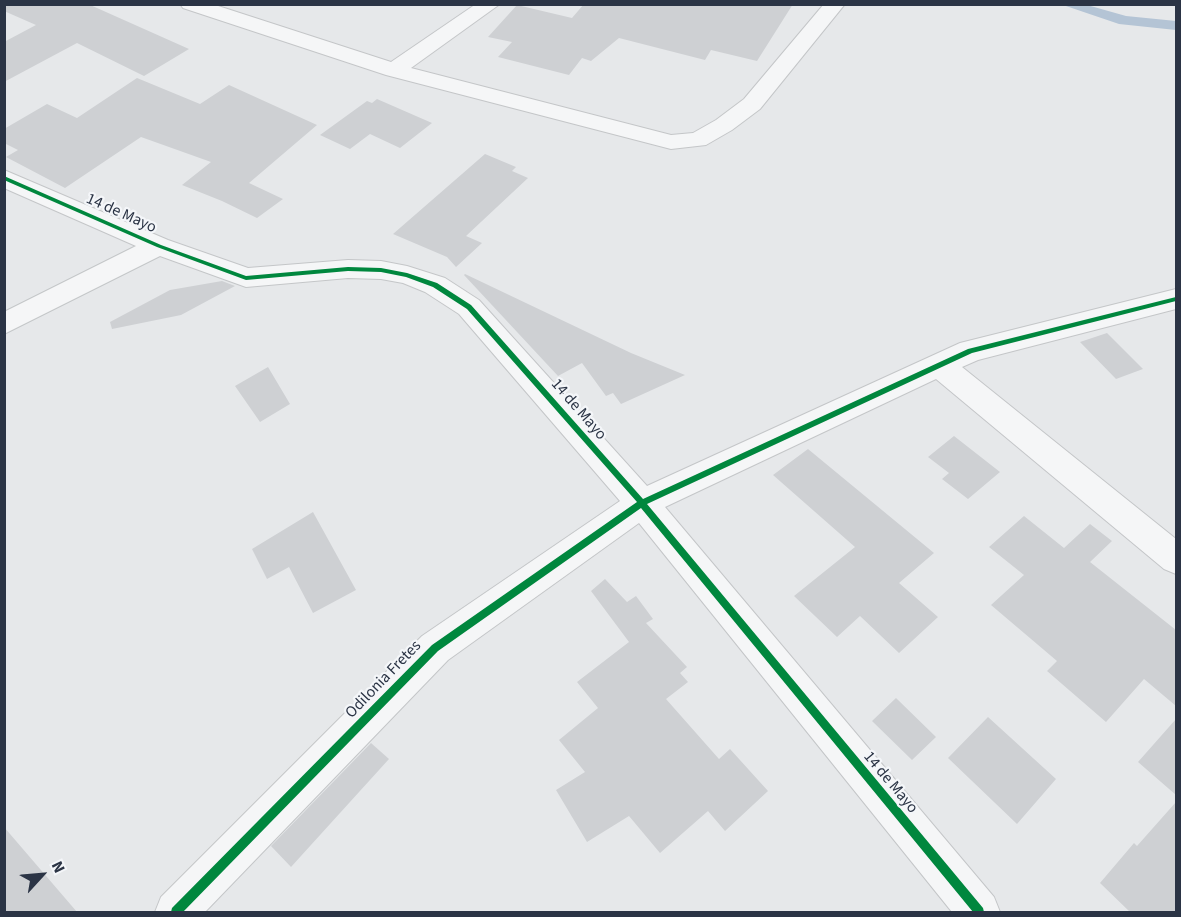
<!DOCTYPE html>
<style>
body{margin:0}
#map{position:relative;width:1181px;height:917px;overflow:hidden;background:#e6e8ea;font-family:"Source Sans 3",sans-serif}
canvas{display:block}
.frame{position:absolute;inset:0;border:6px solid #2b3445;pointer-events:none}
.north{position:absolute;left:12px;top:845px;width:60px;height:60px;-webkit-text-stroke:4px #f4f6f9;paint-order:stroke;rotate:64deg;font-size:16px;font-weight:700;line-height:24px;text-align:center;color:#2b3445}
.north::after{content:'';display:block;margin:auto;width:21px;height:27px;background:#2b3445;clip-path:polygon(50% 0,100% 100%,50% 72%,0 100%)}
</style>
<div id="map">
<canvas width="1181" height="917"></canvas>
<div class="frame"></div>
<div class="north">N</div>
</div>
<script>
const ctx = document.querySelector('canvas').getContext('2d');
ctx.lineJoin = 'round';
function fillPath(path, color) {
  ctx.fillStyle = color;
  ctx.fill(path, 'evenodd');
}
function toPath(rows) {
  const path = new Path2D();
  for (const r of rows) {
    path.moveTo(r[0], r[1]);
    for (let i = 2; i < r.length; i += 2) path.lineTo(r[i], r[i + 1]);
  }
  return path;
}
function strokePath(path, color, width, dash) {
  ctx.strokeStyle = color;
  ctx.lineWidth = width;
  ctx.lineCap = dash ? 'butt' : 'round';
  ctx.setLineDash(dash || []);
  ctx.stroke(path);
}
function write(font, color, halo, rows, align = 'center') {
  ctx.font = font + ' "Source Sans 3",sans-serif';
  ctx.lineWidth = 4.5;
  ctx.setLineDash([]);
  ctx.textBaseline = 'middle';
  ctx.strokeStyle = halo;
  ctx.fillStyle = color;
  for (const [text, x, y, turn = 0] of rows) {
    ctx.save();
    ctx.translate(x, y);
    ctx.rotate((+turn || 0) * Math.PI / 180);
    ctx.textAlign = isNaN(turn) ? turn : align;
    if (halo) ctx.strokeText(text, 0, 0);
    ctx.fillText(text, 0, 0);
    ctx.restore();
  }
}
fillPath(toPath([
 [1063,5,1087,5,1126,16,1176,21,1176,30,1119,24]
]), '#b4c4d5');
fillPath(toPath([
 [4,4,88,4,189,49,144,76,77,43,4,82,4,42,36,25,4,11],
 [584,4,793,4,757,61,711,50,705,60,619,38,591,61,582,58,569,75,498,57,512,42,488,37,517,5,572,18],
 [137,78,200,104,229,85,317,125,249,183,283,199,257,218,222,201,182,185,211,162,141,137,65,188,6,157,18,150,4,143,4,129,47,104,77,118],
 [377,99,432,123,400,148,370,134,350,149,320,135,367,101,372,103],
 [485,154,516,167,512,171,528,178,466,236,482,243,456,267,447,257,393,234],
 [465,274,631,353,685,375,621,404,613,393,606,396,582,363,558,376,464,275],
 [222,281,235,286,181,315,112,329,110,322,170,290],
 [1107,333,1143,369,1116,379,1080,342],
 [268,367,290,404,260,422,235,386],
 [954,436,1000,472,968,499,942,479,949,473,928,457],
 [808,449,934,553,899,583,938,617,899,653,860,616,837,637,794,596,855,547,773,475],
 [313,512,356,590,313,613,289,567,267,579,252,549],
 [1024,516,1064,548,1090,524,1112,541,1090,562,1176,630,1176,706,1144,679,1106,722,1047,671,1057,661,991,605,1024,575,989,547],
 [605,579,627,602,636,596,653,619,646,623,687,667,680,673,688,682,666,699,719,759,730,749,768,791,725,831,708,811,660,853,629,816,587,842,556,790,585,772,559,740,598,708,577,682,629,642,591,591],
 [896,698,936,737,912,760,872,721],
 [988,717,1056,779,1017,824,948,758],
 [1176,719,1176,795,1138,762],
 [371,743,389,759,291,867,271,846],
 [1176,802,1176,912,1130,912,1100,883,1134,843,1137,846],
 [4,827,77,912,4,912]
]), '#ced0d3');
const street = toPath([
 [180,4,212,4,391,62,476,4,500,4,411,68,671,135,693,133,716,120,744,99,824,4,845,4,760,109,732,130,706,145,671,149,386,75,183,8,180,4],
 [4,170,168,240,248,268,348,260,381,261,407,266,445,278,479,300,647,486,960,343,1176,289,1176,309,978,360,962,367,1176,539,1176,574,1164,569,936,379,665,507,994,897,1000,912,952,912,639,523,448,660,205,912,155,912,161,897,422,636,620,501,459,314,425,292,403,283,381,279,348,278,246,287,160,256,4,334,4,312,136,246,4,188,4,170]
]);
strokePath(street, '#c4c6c8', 2);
fillPath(street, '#f5f6f7');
fillPath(toPath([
 [4,176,161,245,246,276,348,267,381,268,407,273,437,283,471,305,643,499,968,349,1176,297,1176,301,972,353,647,504,983,908,984,912,973,912,641,508,438,651,183,912,171,912,172,908,432,645,637,502,467,309,433,287,406,277,381,272,348,271,246,280,157,247,4,180,4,176]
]), '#00873e');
write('16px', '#2b3445', '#f4f6f9', [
 ["14 de Mayo",121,214,24],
 ["14 de Mayo",578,410,49],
 ["Odilonia Fretes",384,680,-46],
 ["14 de Mayo",890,783,50]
]);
</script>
